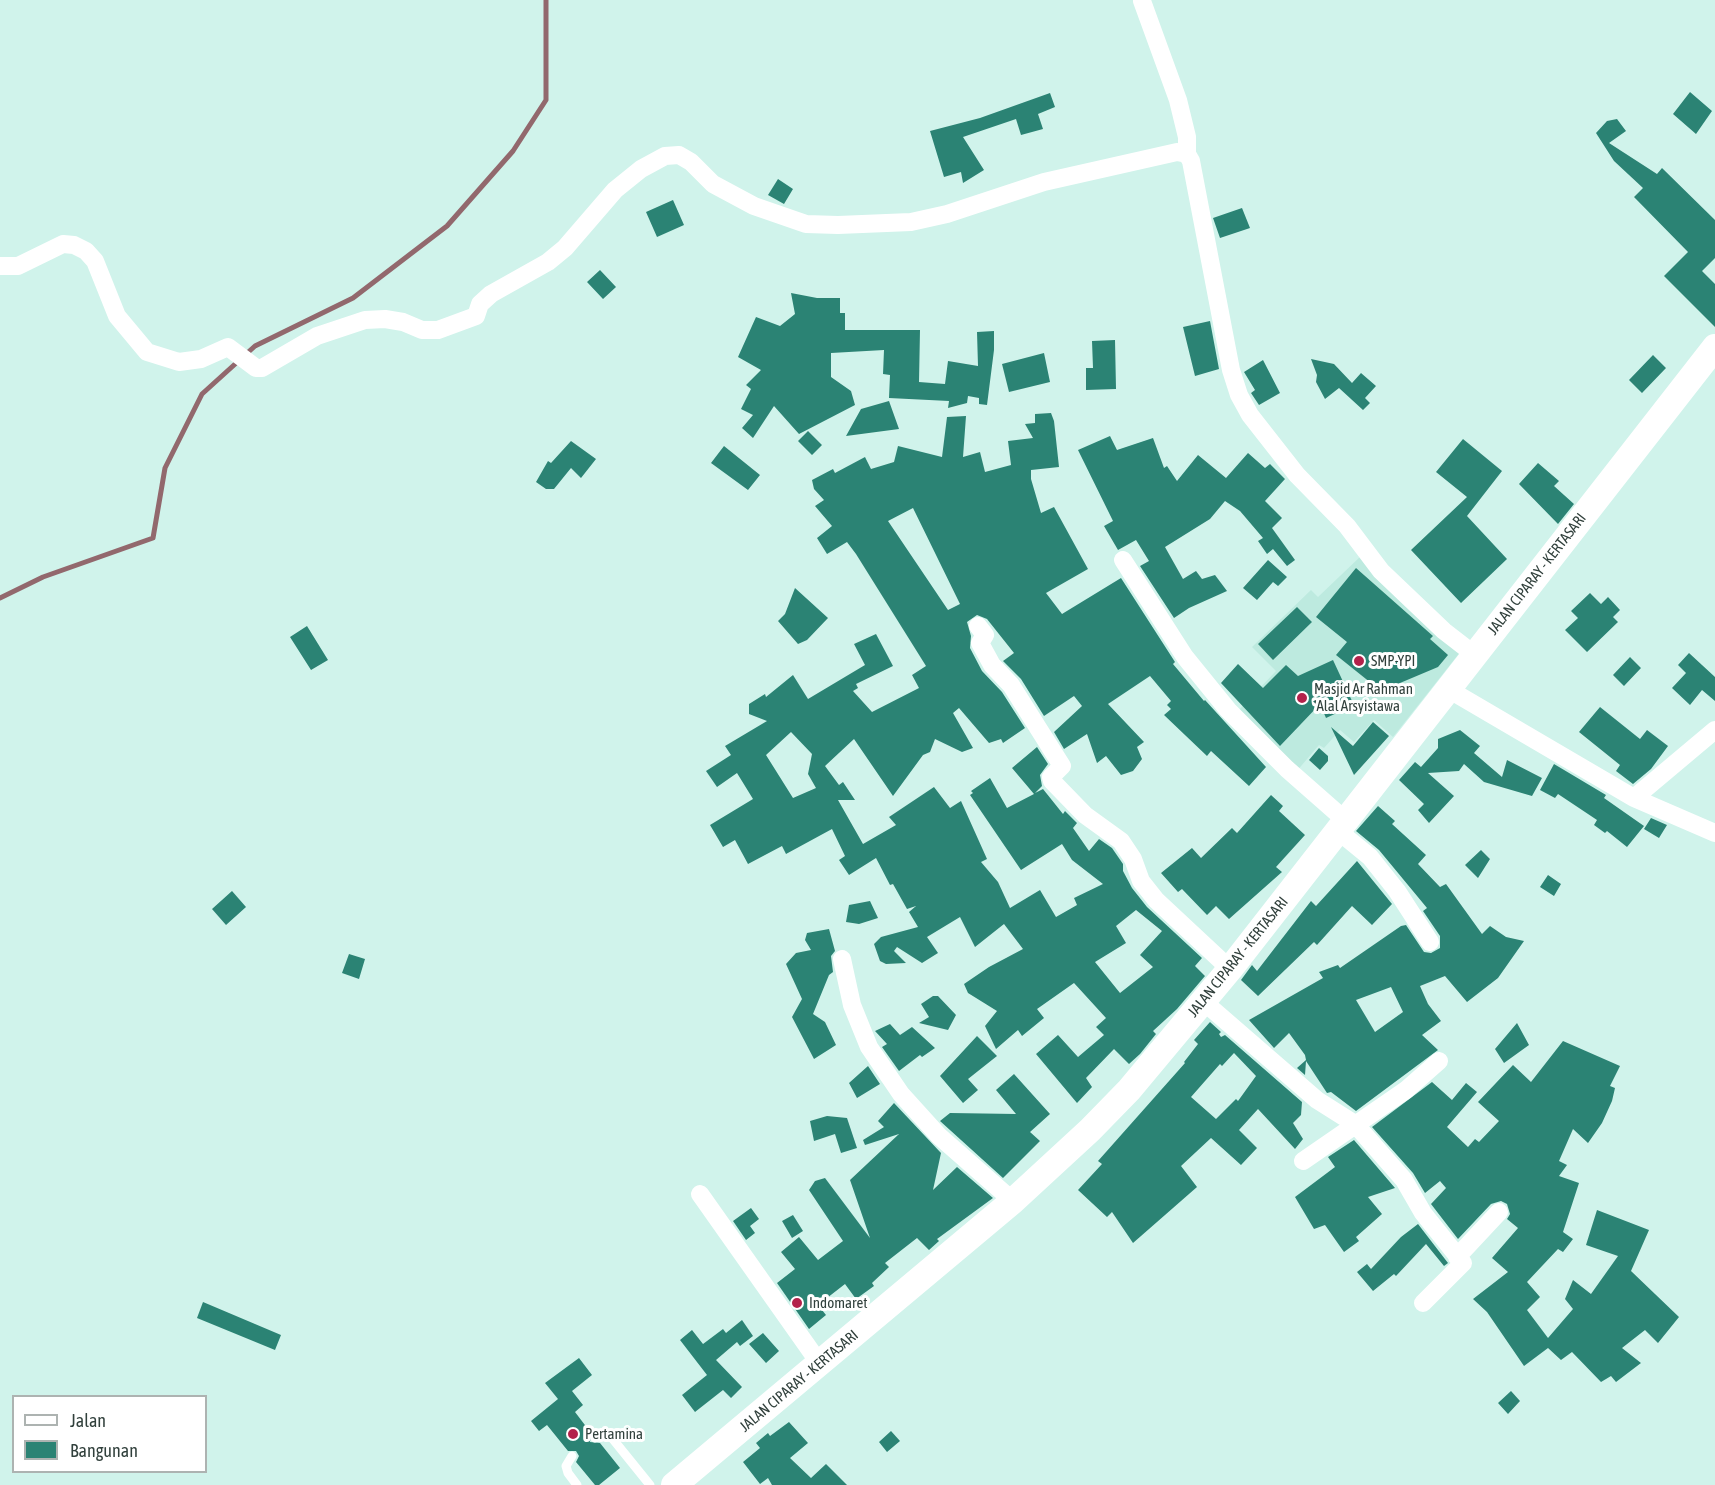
<!DOCTYPE html>
<style>
body{margin:0}
#map{position:relative;width:1715px;height:1485px;overflow:hidden;background:#d0f3eb;font-family:"Asap Condensed",sans-serif}
canvas{display:block}
.legend{position:absolute;left:12px;top:1395px;width:195px;height:78px;box-sizing:border-box;background:#fff;border:2px solid #adb3b1;margin:0;padding:8px 10px;list-style:none;font-size:18px;color:#31403c}
.legend li{display:flex;align-items:center;gap:12px;height:30px}
.legend b{width:30px;border:2px solid #adb3b1}
</style>
<div id="map">
<canvas width="1715" height="1485"></canvas>
<ul class="legend">
<li><b style="height:8px;background:#fff"></b>Jalan</li>
<li><b style="height:16px;background:#2b8374"></b>Bangunan</li>
</ul>
</div>
<script>
const ctx = document.querySelector('canvas').getContext('2d');
ctx.lineJoin = 'round';
function fillPath(path, color) {
  ctx.fillStyle = color;
  ctx.fill(path, 'evenodd');
}
function toPath(rows) {
  const path = new Path2D();
  for (const r of rows) {
    path.moveTo(r[0], r[1]);
    for (let i = 2; i < r.length; i += 2) path.lineTo(r[i], r[i + 1]);
  }
  return path;
}
function strokePath(path, color, width, dash) {
  ctx.strokeStyle = color;
  ctx.lineWidth = width;
  ctx.lineCap = dash ? 'butt' : 'round';
  ctx.setLineDash(dash || []);
  ctx.stroke(path);
}
function write(font, color, halo, rows, align = 'center') {
  ctx.font = font + ' "Asap Condensed",sans-serif';
  ctx.lineWidth = 6;
  ctx.setLineDash([]);
  ctx.textBaseline = 'middle';
  ctx.strokeStyle = halo;
  ctx.fillStyle = color;
  for (const [text, x, y, turn = 0] of rows) {
    ctx.save();
    ctx.translate(x, y);
    ctx.rotate((+turn || 0) * Math.PI / 180);
    ctx.textAlign = isNaN(turn) ? turn : align;
    if (halo) ctx.strokeText(text, 0, 0);
    ctx.fillText(text, 0, 0);
    ctx.restore();
  }
}
fillPath(toPath([
 [1362,555,1461,651,1393,737,1374,720,1354,742,1340,730,1324,748,1319,745,1296,772,1236,713,1276,671,1252,647,1311,590,1318,597]
]), '#bdeadf');
strokePath(toPath([
 [0,598,43,577,153,538,165,468,202,394,255,346,353,298,447,226,513,151,546,100,546,0]
]), '#92686d', 5);
fillPath(toPath([
 [1690,92,1712,111,1696,134,1673,114],
 [1050,93,1055,107,1038,114,1043,129,1021,135,1016,119,963,137,984,170,963,183,961,172,944,177,930,131,980,118],
 [1617,119,1626,131,1609,143,1657,174,1662,168,1715,220,1715,258,1702,271,1715,284,1715,327,1664,276,1688,252,1634,197,1643,188,1614,161,1596,133,1607,121],
 [778,179,793,189,784,204,768,195],
 [673,200,684,225,657,237,646,212],
 [1242,208,1250,228,1220,238,1213,218],
 [600,270,616,287,603,299,587,282],
 [791,293,817,298,840,298,840,313,845,313,845,330,920,330,919,382,945,384,948,361,978,366,977,332,994,331,994,350,987,405,979,404,979,398,968,396,967,403,948,408,949,401,889,398,890,375,883,374,884,350,831,353,831,377,851,391,855,405,799,434,774,406,753,438,742,428,753,415,741,409,751,389,746,385,761,370,738,357,756,317,780,326,795,314],
 [1210,321,1219,369,1195,376,1183,327],
 [1115,340,1116,389,1086,390,1086,368,1093,368,1092,341],
 [1044,353,1050,382,1009,392,1002,364],
 [1653,355,1666,368,1642,393,1629,380],
 [1311,359,1334,364,1352,383,1361,373,1376,386,1365,398,1370,403,1363,410,1339,388,1325,399,1316,382,1317,375],
 [1263,360,1280,393,1259,405,1251,393,1255,390,1244,372],
 [889,401,899,429,846,436,861,409],
 [1051,413,1054,421,1059,467,1031,470,1031,479,1041,513,1054,507,1088,569,1046,593,1062,614,1121,578,1175,662,1173,664,1204,701,1205,700,1266,767,1249,786,1211,751,1207,756,1164,715,1171,709,1167,705,1171,701,1150,676,1108,704,1144,742,1137,747,1142,759,1133,771,1121,775,1106,756,1097,763,1087,734,1064,749,1054,732,1082,706,1074,696,1044,716,1021,679,1003,661,1014,653,987,619,977,615,967,622,971,636,970,648,982,671,1002,692,1025,728,1003,743,1001,739,989,743,959,708,953,713,973,748,962,752,935,739,930,752,923,755,893,796,854,739,825,766,839,785,843,782,855,800,838,800,863,844,896,825,889,817,934,787,950,808,961,801,987,859,981,862,998,882,1010,908,1040,890,1056,917,1077,905,1074,898,1103,884,1072,860,1062,844,1021,870,970,795,973,793,971,791,990,778,1007,808,1034,794,1012,768,1037,747,1048,764,1040,775,1042,786,1035,793,1043,789,1063,814,1065,811,1077,823,1073,828,1089,851,1099,839,1112,848,1123,864,1123,871,1132,888,1147,907,1202,958,1195,966,1205,976,1177,1009,1153,1031,1156,1034,1140,1054,1129,1064,1114,1049,1086,1078,1092,1087,1077,1103,1036,1054,1058,1035,1078,1057,1104,1035,1096,1027,1106,1018,1074,983,1037,1009,1044,1018,1022,1036,1018,1030,996,1049,985,1026,997,1011,968,993,964,984,989,967,1023,949,1004,924,975,947,960,917,927,937,938,953,922,963,897,947,894,951,906,963,886,964,880,961,874,944,881,937,918,927,909,912,916,906,907,909,893,884,890,885,876,858,849,875,839,860,845,856,832,829,786,854,782,846,748,864,735,840,723,847,710,825,753,799,737,773,717,787,706,771,731,755,725,746,767,721,749,714,749,704,765,694,766,697,793,675,808,699,865,665,854,644,876,634,893,666,856,684,858,688,853,691,872,712,919,688,912,675,926,666,856,554,847,542,827,554,817,538,832,526,815,506,824,500,814,489,812,480,833,469,835,473,865,457,871,469,894,462,898,446,942,457,947,417,966,416,963,457,980,452,985,472,1011,465,1008,441,1033,438,1025,424,1035,423,1035,414],
 [913,508,960,604,948,610,888,521],
 [791,732,812,754,808,774,816,788,793,798,766,755],
 [1136,910,1162,931,1140,955,1153,967,1120,993,1095,962,1126,943,1116,926],
 [808,431,822,445,812,455,798,441],
 [1110,436,1117,450,1153,438,1164,468,1167,466,1177,481,1198,455,1226,478,1248,453,1265,468,1270,464,1285,479,1265,501,1282,518,1272,528,1295,560,1287,566,1273,549,1267,554,1258,541,1263,538,1240,511,1225,501,1210,519,1165,547,1183,579,1196,571,1202,579,1215,575,1227,591,1189,608,1174,618,1140,566,1149,561,1136,540,1118,550,1104,526,1113,521,1078,450],
 [1463,439,1502,471,1467,516,1507,559,1461,603,1411,550,1467,497,1436,472],
 [571,441,596,459,581,478,571,468,554,489,546,489,536,482,548,461,551,463],
 [724,446,760,475,748,490,711,463],
 [1538,463,1559,481,1554,486,1574,504,1558,524,1519,484],
 [1268,560,1287,577,1278,586,1273,582,1257,600,1243,588],
 [1356,568,1433,636,1430,639,1448,655,1438,667,1381,691,1336,655,1347,642,1316,617],
 [795,588,828,618,807,640,798,644,778,621,785,614],
 [1590,593,1601,604,1608,597,1620,610,1613,617,1618,622,1587,652,1565,630,1578,618,1571,611],
 [1297,607,1312,622,1273,660,1258,644],
 [307,626,328,660,311,670,290,637],
 [1689,653,1715,677,1715,701,1702,690,1690,705,1672,688,1686,673,1678,665],
 [1630,657,1641,668,1624,686,1613,675],
 [1333,660,1352,701,1352,706,1326,718,1320,704,1280,746,1221,683,1238,664,1263,688,1286,665,1298,676],
 [1600,707,1640,739,1647,730,1668,746,1651,769,1633,784,1616,771,1620,765,1579,732],
 [1373,722,1389,736,1354,775,1331,727,1353,746],
 [1460,730,1480,746,1474,753,1502,777,1507,760,1542,778,1532,796,1484,782,1464,764,1459,771,1428,773,1454,796,1429,823,1418,810,1424,804,1399,780,1415,762,1421,767,1438,748,1438,739],
 [1319,748,1328,756,1328,761,1320,770,1309,760],
 [1554,764,1606,795,1604,798,1644,826,1627,847,1607,831,1605,833,1594,825,1597,820,1558,794,1555,798,1540,790],
 [1271,795,1283,806,1279,811,1305,835,1276,867,1282,872,1229,919,1216,906,1207,915,1182,889,1178,892,1161,873,1192,848,1201,858,1232,828,1237,833],
 [1378,806,1395,821,1392,824,1426,855,1418,864,1440,887,1446,884,1482,934,1490,926,1506,937,1524,941,1498,978,1467,1002,1445,976,1420,986,1428,1004,1441,1021,1422,1035,1438,1050,1356,1111,1331,1092,1327,1093,1306,1061,1305,1075,1297,1068,1306,1060,1305,1055,1289,1033,1274,1048,1249,1020,1323,978,1319,972,1338,965,1340,968,1401,926,1406,925,1424,952,1431,953,1440,948,1440,936,1423,911,1427,908,1379,850,1356,831],
 [1391,987,1403,1012,1375,1032,1356,1000],
 [1651,818,1667,825,1659,838,1644,829],
 [1481,850,1490,859,1478,878,1465,865],
 [1357,861,1392,904,1372,925,1352,906,1317,945,1314,942,1258,996,1241,980,1252,965,1257,971,1311,901,1316,906],
 [1548,875,1561,884,1554,896,1540,887],
 [232,891,246,907,226,925,212,909],
 [870,901,878,918,859,924,846,922,849,905],
 [829,929,835,951,831,956,833,972,829,975,813,1014,825,1022,836,1045,814,1059,792,1017,802,999,786,964,796,953,811,950,805,940,807,933],
 [349,954,365,959,359,979,342,973],
 [933,996,938,996,956,1015,948,1030,919,1023,929,1017,921,1004],
 [1210,1022,1221,1032,1219,1034,1221,1037,1225,1035,1302,1102,1301,1115,1293,1123,1303,1139,1295,1149,1258,1109,1239,1130,1257,1148,1241,1165,1211,1138,1181,1166,1197,1187,1133,1243,1112,1212,1107,1217,1078,1190,1102,1164,1098,1161,1185,1063,1184,1062,1198,1044,1194,1040],
 [1234,1053,1256,1076,1238,1101,1236,1099,1216,1119,1191,1097,1220,1064,1222,1066],
 [1517,1023,1529,1045,1504,1063,1495,1049],
 [890,1024,900,1035,912,1027,935,1048,922,1057,920,1055,899,1071,882,1047,887,1044,875,1031],
 [977,1036,997,1056,968,1079,978,1090,963,1103,940,1076],
 [1563,1041,1620,1066,1610,1086,1615,1088,1612,1101,1602,1123,1588,1143,1573,1129,1559,1161,1567,1165,1559,1176,1579,1183,1563,1232,1573,1239,1563,1252,1558,1249,1527,1282,1540,1297,1527,1310,1548,1338,1573,1309,1565,1299,1573,1280,1591,1294,1618,1256,1586,1245,1597,1210,1649,1230,1631,1271,1679,1317,1658,1343,1645,1330,1622,1348,1641,1363,1616,1382,1611,1376,1601,1382,1572,1352,1561,1360,1548,1348,1524,1366,1487,1312,1473,1299,1508,1272,1492,1258,1518,1228,1507,1219,1510,1214,1507,1204,1501,1201,1491,1204,1458,1239,1431,1204,1446,1188,1440,1181,1425,1193,1413,1173,1372,1127,1432,1082,1452,1100,1466,1083,1477,1092,1447,1127,1468,1147,1475,1139,1479,1142,1499,1121,1478,1102,1513,1065,1531,1082],
 [868,1066,880,1084,857,1098,849,1083],
 [1014,1074,1050,1114,1030,1132,1040,1141,1003,1178,940,1121,950,1113,1016,1114,996,1090],
 [894,1103,941,1153,933,1190,957,1167,993,1198,937,1239,939,1241,929,1250,917,1238,885,1263,889,1267,872,1283,874,1286,856,1299,845,1284,818,1305,826,1315,809,1329,777,1283,795,1269,781,1252,799,1237,818,1260,843,1241,809,1190,815,1181,825,1178,870,1238,850,1180,899,1134,865,1145,863,1140,884,1127,878,1121],
 [827,1116,847,1118,857,1148,841,1153,835,1134,814,1141,810,1121],
 [1354,1140,1395,1188,1368,1197,1382,1214,1356,1237,1359,1241,1344,1252,1325,1225,1314,1229,1295,1197,1335,1167,1328,1157],
 [751,1208,759,1219,750,1226,755,1233,746,1240,733,1221],
 [793,1215,803,1231,792,1238,782,1221],
 [1418,1224,1448,1263,1444,1266,1426,1244,1396,1276,1394,1274,1373,1291,1357,1272,1367,1264,1371,1269,1401,1237],
 [203,1302,281,1335,275,1350,197,1318],
 [742,1320,753,1336,740,1346,737,1342,716,1360,742,1387,731,1398,723,1390,695,1412,682,1395,707,1375,680,1340,692,1330,703,1344,723,1329,726,1333],
 [763,1333,779,1351,766,1363,749,1344],
 [579,1358,592,1375,572,1391,583,1405,575,1412,591,1433,590,1442,600,1443,620,1468,599,1485,595,1485,576,1462,579,1456,576,1451,568,1451,547,1425,539,1431,531,1421,558,1399,545,1383],
 [1511,1391,1520,1401,1508,1414,1498,1403],
 [789,1422,808,1443,790,1458,811,1478,826,1464,847,1485,772,1485,768,1478,760,1484,743,1462,760,1448,756,1443,768,1433,770,1436],
 [891,1431,900,1441,887,1452,879,1442]
]), '#2b8374');
strokePath(toPath([
 [595,1438,601,1434,612,1438,650,1485],
 [572,1456,566,1466,568,1473,577,1485]
]), '#fff', 9);
strokePath(toPath([
 [1142,1,1178,100,1187,137,1187,154],
 [0,266,18,266,63,244,74,245,86,251,95,261,117,316,147,352,179,362,201,359,228,347,256,368,262,368,317,336,365,320,385,319,403,322,422,330,438,330,476,316,480,304,491,294,548,262,565,248,615,190,641,169,665,156,679,155,691,162,713,184,754,206,806,224,838,225,911,222,947,214,1044,182,1177,152,1187,154,1191,161,1231,370,1239,395,1250,415,1297,475,1347,526,1381,571,1444,631,1475,655],
 [1123,560,1185,657,1228,710,1287,769,1345,820],
 [978,626,985,635,980,643,992,665,1011,685,1062,766,1051,777,1052,781,1085,815,1121,841,1133,859,1141,881,1156,900,1230,969],
 [1448,689,1634,798,1715,833],
 [1634,798,1715,730],
 [1337,830,1370,857,1397,891,1430,942],
 [842,959,852,1005,869,1047,901,1094,939,1136,1013,1201],
 [1204,1002,1317,1100,1355,1124,1404,1180,1423,1213,1463,1263,1423,1303],
 [1303,1161,1406,1090,1439,1061],
 [700,1194,820,1364],
 [1457,1257,1499,1212]
]), '#fff', 18);
strokePath(toPath([
 [674,1485,1013,1201,1090,1130,1129,1090,1230,969,1715,347]
]), '#fff', 26);
for (const [x, y, r, color] of [
 [1359,661,6,"#b3224b"],
 [1302,698,6,"#b3224b"],
 [797,1303,6,"#b3224b"],
 [573,1434,6,"#b3224b"]
]) {
  const dot = new Path2D();
  dot.arc(x, y, r, 0, 2 * Math.PI);
  ctx.fillStyle = color;
  ctx.fill(dot);
  strokePath(dot, '#fff', 2);
}
write('15px', '#31403c', '#fff', [
 ["JALAN CIPARAY - KERTASARI",1537,574,-52],
 ["JALAN CIPARAY - KERTASARI",1238,957,-51],
 ["JALAN CIPARAY - KERTASARI",799,1381,-40]
]);
write('15px', '#31403c', '#fff', [
 ["SMP-YPI",1371,661],
 ["Masjid Ar Rahman",1314,689],
 ["'Alal Arsyistawa",1314,706],
 ["Indomaret",809,1303],
 ["Pertamina",585,1434]
], 'left');
</script>
